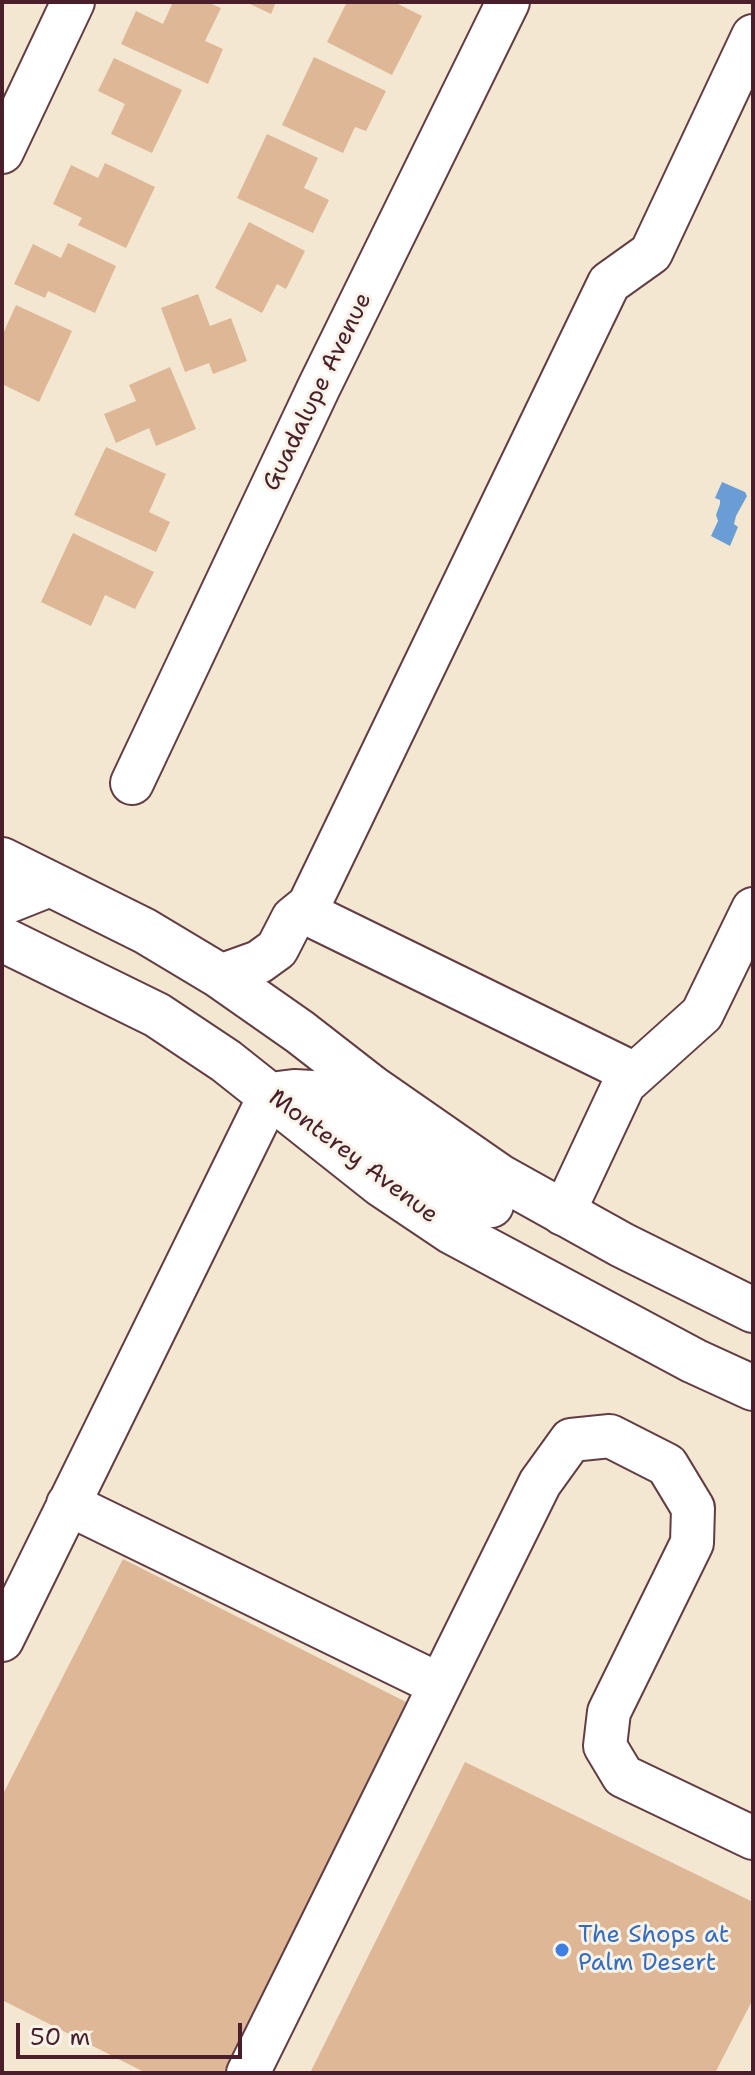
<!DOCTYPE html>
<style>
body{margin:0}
#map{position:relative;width:755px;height:2075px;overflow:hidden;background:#f3e7d1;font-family:"Shantell Sans",sans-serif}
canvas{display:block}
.frame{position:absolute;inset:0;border:4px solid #4a1f2b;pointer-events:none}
.scale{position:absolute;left:16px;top:2023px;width:226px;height:36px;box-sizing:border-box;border:4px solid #4a1f2b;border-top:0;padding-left:10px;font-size:24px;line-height:28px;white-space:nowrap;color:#4a1f2b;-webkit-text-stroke:6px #f7f3e8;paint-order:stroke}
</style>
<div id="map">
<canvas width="755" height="2075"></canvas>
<div class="frame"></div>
<div class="scale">50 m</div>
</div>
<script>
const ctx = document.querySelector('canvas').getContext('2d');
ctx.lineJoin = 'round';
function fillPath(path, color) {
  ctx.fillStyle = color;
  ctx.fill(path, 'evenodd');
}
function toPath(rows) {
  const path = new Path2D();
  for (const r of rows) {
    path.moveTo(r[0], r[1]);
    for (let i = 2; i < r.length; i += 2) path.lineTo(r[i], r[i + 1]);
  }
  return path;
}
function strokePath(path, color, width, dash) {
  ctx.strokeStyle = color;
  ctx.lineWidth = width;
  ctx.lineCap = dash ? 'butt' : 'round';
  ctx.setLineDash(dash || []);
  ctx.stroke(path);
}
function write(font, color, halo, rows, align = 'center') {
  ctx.font = font + ' "Shantell Sans",sans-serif';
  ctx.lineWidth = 6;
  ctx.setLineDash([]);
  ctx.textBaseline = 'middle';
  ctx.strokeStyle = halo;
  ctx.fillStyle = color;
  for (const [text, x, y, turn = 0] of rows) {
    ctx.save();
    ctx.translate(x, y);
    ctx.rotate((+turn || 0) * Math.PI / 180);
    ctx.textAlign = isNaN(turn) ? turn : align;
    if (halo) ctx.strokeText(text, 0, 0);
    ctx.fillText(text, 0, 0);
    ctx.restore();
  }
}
fillPath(toPath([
 [722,482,745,492,747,496,736,516,734,524,738,527,730,546,711,536,718,521,716,515,720,504,720,500,715,498]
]), '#6a9dd5');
fillPath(toPath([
 [173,2,207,2,221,8,205,41,223,49,208,84,121,44,136,11,163,24],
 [246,2,276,2,271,14],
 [347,2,394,2,422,16,392,75,327,42],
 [314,57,386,91,366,131,355,127,343,153,282,125],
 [114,58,182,90,152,153,111,134,125,104,98,91],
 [267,134,318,158,304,188,329,200,313,233,237,198],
 [105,163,155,187,126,248,78,225,82,218,53,204,71,165,98,178],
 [249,222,305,251,286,289,277,284,262,313,215,288],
 [68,243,116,266,95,313,48,291,45,298,14,284,33,244,61,258],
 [198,294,210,326,231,318,247,361,213,374,209,363,185,372,161,308],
 [16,305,72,331,39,402,2,384,2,336],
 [170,367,196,429,156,446,149,428,116,443,104,414,136,401,129,385],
 [106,447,166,474,149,512,170,522,156,552,74,515],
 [73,533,154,572,135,609,105,595,91,626,41,602],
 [123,1559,406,1702,225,2073,146,2073,2,2000,2,1796],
 [465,1762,753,1902,753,1999,715,2073,310,2073]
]), '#deb797');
const minor = toPath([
 [2,152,73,2],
 [132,783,319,387,508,2],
 [302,911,633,1073],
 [220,976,259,962,277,949,293,918,309,905,609,283,651,253,753,36],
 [563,1214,624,1084,702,1014,753,909],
 [68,1504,440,1685],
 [2,1640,270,1095],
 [248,2073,540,1483,571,1440,610,1436,667,1465,693,1508,692,1543,609,1712,605,1746,623,1776,753,1838]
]);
const major = toPath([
 [2,860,145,931,220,976,300,1032,372,1088,500,1177,622,1245,753,1310],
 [2,903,50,884],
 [2,939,157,1015,226,1061,381,1184,451,1231,694,1361,753,1388],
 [270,1095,294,1092,312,1093,347,1107,439,1173,491,1205]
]);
strokePath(minor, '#633d44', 46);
strokePath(major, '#633d44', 48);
strokePath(minor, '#fff', 42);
strokePath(major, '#fff', 44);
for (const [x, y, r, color] of [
 [562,1950,8,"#3f7fe0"]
]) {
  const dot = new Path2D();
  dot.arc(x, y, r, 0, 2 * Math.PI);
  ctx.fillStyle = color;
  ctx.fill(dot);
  strokePath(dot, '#f7f3e8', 3);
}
write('24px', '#4a1f2b', '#f7f3e8', [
 ["Guadalupe Avenue",318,392,-64],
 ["Monterey Avenue",353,1157,37]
]);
write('24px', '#366cbe', '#f7f3e8', [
 ["The Shops at",578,1936],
 ["Palm Desert",578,1964]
], 'left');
</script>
